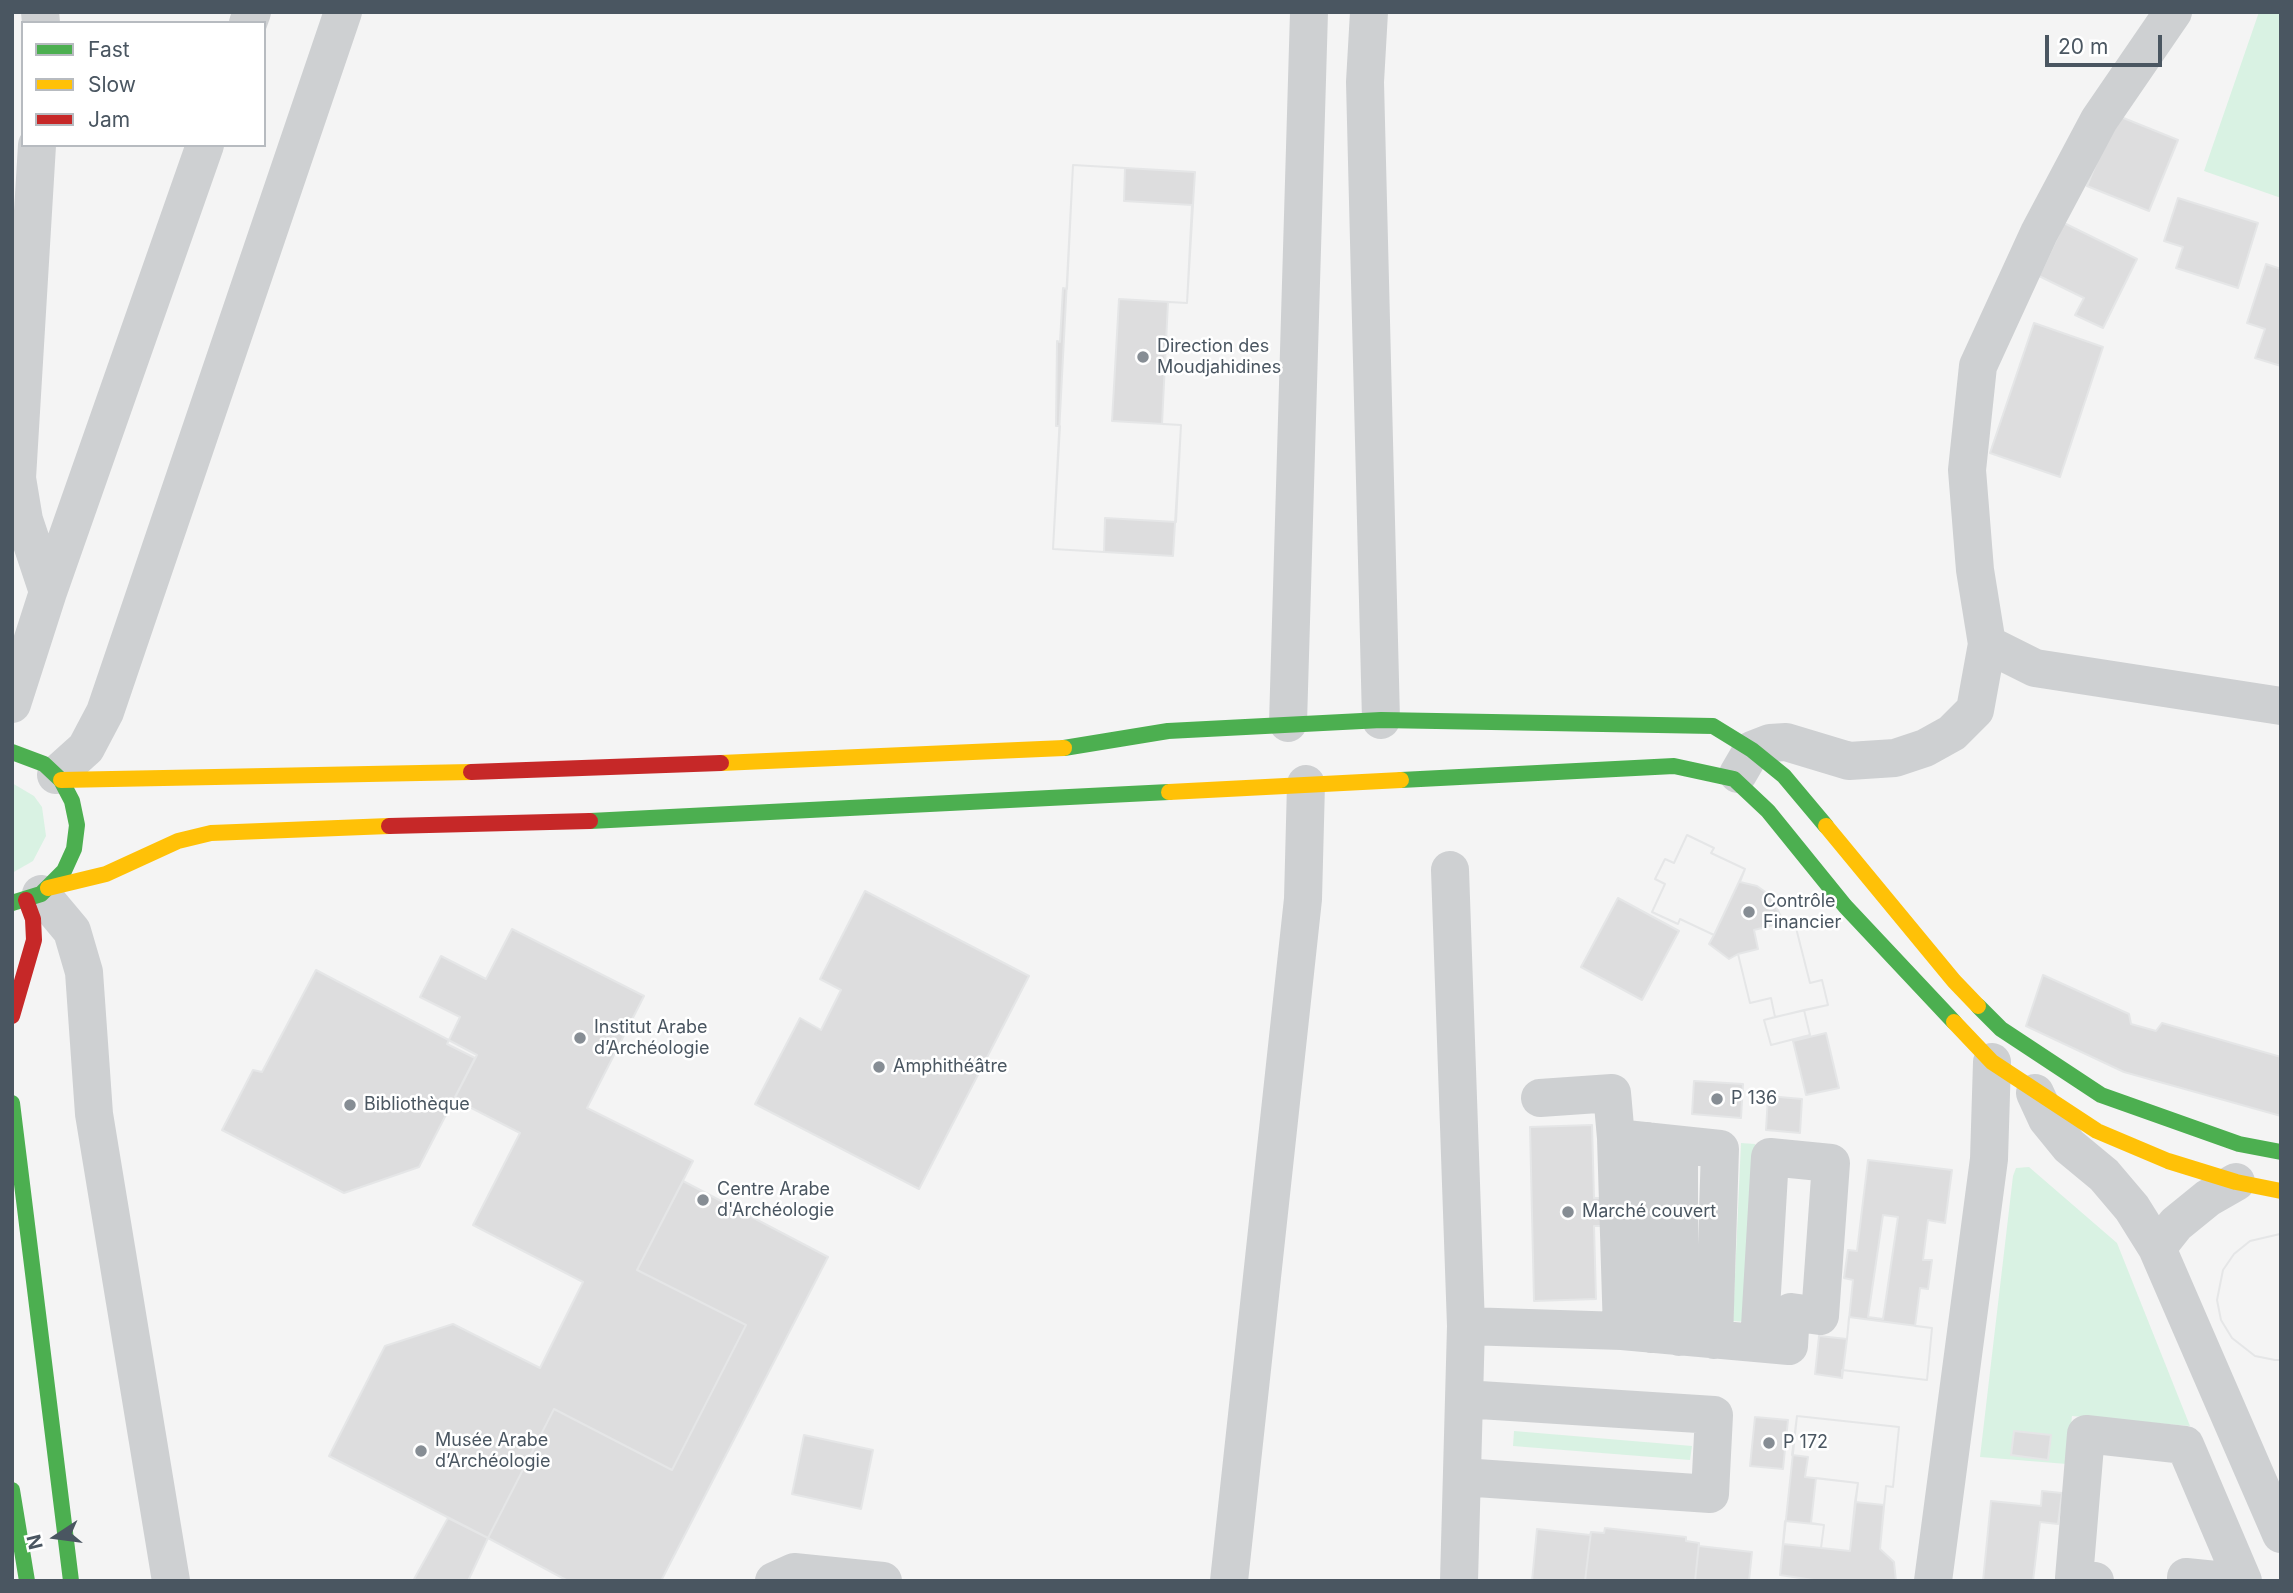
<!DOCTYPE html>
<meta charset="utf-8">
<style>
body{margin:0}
#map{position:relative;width:2293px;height:1593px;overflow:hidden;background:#f4f4f4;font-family:Inter,sans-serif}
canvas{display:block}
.frame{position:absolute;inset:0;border:14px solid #4a5661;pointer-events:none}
.legend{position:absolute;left:21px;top:21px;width:245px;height:126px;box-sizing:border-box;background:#fff;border:2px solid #b7bbc0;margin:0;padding:9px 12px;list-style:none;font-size:21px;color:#4a5661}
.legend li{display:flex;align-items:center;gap:14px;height:35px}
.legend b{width:35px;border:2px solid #b7bbc0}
.north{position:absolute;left:21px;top:1502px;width:70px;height:70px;-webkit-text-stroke:5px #fff;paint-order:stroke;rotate:257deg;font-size:19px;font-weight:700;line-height:28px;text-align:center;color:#4a5661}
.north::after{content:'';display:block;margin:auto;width:24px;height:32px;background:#4a5661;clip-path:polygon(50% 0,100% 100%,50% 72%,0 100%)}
.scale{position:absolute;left:2045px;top:35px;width:117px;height:32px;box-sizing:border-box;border:4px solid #4a5661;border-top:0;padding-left:9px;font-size:21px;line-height:24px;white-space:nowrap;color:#4a5661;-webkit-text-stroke:5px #fff;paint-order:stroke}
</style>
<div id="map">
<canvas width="2293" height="1593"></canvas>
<div class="frame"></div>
<ul class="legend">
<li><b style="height:9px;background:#4caf50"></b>Fast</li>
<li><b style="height:9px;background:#ffc107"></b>Slow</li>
<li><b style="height:9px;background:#c62828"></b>Jam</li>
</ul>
<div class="north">N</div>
<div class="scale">20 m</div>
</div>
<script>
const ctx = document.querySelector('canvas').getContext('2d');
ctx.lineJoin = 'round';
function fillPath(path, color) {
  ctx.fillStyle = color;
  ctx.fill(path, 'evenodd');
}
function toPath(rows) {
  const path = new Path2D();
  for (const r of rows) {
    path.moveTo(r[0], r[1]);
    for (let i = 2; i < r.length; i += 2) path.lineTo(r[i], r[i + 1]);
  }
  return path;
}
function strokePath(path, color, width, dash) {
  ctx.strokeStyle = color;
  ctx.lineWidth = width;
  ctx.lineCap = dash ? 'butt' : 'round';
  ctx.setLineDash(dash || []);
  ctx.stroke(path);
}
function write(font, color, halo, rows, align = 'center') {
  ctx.font = font + ' Inter,sans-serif';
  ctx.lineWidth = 5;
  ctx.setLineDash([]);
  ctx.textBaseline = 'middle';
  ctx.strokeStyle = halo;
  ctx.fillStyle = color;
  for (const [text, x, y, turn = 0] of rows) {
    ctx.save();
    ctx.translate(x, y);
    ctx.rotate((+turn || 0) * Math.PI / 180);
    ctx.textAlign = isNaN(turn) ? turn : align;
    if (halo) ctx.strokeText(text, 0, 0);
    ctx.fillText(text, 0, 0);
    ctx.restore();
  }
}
fillPath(toPath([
 [2259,12,2281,12,2281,198,2204,171],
 [12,783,34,796,42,807,46,836,33,861,12,873],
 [1741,1143,1755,1144,1747,1322,1733,1321],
 [2029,1167,2117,1243,2190,1426,2072,1416,2067,1464,1980,1457,2013,1176,2016,1168],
 [1514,1431,1692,1446,1690,1460,1513,1446]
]), '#d9f2e3');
const building = toPath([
 [2116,115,2178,140,2149,211,2087,186,2116,115],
 [1073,165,1125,168,1124,201,1192,205,1187,303,1119,299,1112,421,1181,425,1176,522,1105,518,1104,552,1053,549,1073,165],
 [1073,165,1195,172,1187,303,1168,302,1162,424,1181,425,1173,556,1053,549,1060,426,1056,426,1057,341,1060,342,1063,288,1067,289,1073,165],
 [2178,198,2258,223,2238,288,2176,268,2183,247,2164,241,2178,198],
 [2064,223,2137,259,2103,328,2075,315,2084,298,2039,276,2064,223],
 [2266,264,2281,269,2281,366,2255,358,2265,329,2247,323,2266,264],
 [2034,323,2103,347,2060,477,1990,453,2034,323],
 [1687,835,1714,848,1711,853,1745,869,1714,935,1680,919,1678,924,1652,912,1665,884,1655,879,1665,859,1674,863,1687,835],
 [1687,835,1714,848,1711,853,1745,869,1740,882,1757,886,1771,896,1784,923,1794,920,1810,983,1822,980,1828,1005,1804,1010,1810,1035,1771,1045,1764,1020,1775,1017,1771,998,1750,1003,1738,954,1729,959,1709,944,1714,935,1680,919,1678,924,1652,912,1665,884,1655,879,1665,859,1674,863,1687,835],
 [865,891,1029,976,919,1189,755,1104,800,1018,821,1030,841,990,820,979,865,891],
 [1618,898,1679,931,1642,1000,1581,967,1618,898],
 [1794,920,1810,983,1822,980,1828,1005,1775,1017,1771,998,1750,1003,1738,954,1758,949,1754,930,1794,920],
 [512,929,644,996,587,1108,693,1161,637,1270,746,1325,672,1470,554,1409,488,1538,329,1456,385,1346,453,1324,540,1368,583,1282,473,1225,520,1133,454,1099,475,1058,447,1044,460,1017,420,997,441,956,486,979,512,929],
 [316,970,477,1055,419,1167,344,1193,222,1130,253,1070,262,1072,316,970],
 [2043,975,2129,1014,2131,1024,2156,1031,2162,1023,2281,1057,2281,1116,2124,1072,2026,1026,2043,975],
 [1804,1010,1810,1035,1771,1045,1764,1020,1804,1010],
 [1826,1033,1839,1088,1806,1095,1793,1041,1826,1033],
 [1694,1081,1743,1084,1741,1118,1692,1114,1694,1081],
 [1768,1096,1802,1099,1800,1133,1766,1130,1768,1096],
 [1592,1125,1594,1198,1604,1198,1605,1226,1594,1226,1596,1299,1534,1301,1530,1127,1592,1125],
 [1868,1160,1952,1170,1945,1223,1928,1220,1923,1260,1932,1260,1928,1289,1920,1288,1915,1326,1932,1328,1927,1380,1842,1370,1842,1378,1815,1374,1819,1336,1847,1339,1853,1280,1844,1278,1848,1250,1857,1251,1868,1160],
 [683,1181,828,1257,661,1581,568,1581,488,1538,554,1409,672,1470,746,1325,637,1270,683,1181],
 [1883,1215,1898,1217,1883,1319,1868,1317,1883,1215],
 [2280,1234,2281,1360,2275,1360,2255,1356,2232,1338,2221,1320,2217,1300,2223,1270,2234,1254,2250,1241,2280,1234],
 [2280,1234,2281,1360,2275,1360,2255,1356,2232,1338,2221,1320,2217,1300,2223,1270,2234,1254,2250,1241,2280,1234],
 [1849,1317,1932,1328,1927,1380,1842,1370,1842,1378,1815,1374,1819,1336,1847,1339,1849,1317],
 [1819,1336,1847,1339,1842,1378,1815,1374,1819,1336],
 [1797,1416,1899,1427,1893,1487,1886,1486,1880,1549,1894,1562,1896,1581,1820,1581,1780,1575,1797,1416],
 [1816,1478,1858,1483,1850,1551,1821,1548,1824,1525,1811,1523,1816,1478],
 [1797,1416,1899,1427,1893,1487,1886,1486,1884,1505,1855,1502,1858,1483,1805,1477,1808,1457,1792,1455,1797,1416],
 [1755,1417,1788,1420,1783,1469,1750,1466,1755,1417],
 [2014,1431,2051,1435,2048,1460,2011,1455,2014,1431],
 [804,1435,873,1450,861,1509,792,1494,804,1435],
 [2042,1491,2062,1493,2058,1524,2040,1522,2033,1581,1983,1581,1991,1501,2041,1506,2042,1491],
 [1855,1502,1884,1505,1880,1549,1894,1562,1896,1581,1820,1581,1780,1575,1783,1544,1850,1551,1855,1502],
 [1855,1502,1884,1505,1880,1549,1894,1562,1896,1581,1820,1581,1780,1575,1785,1521,1824,1525,1821,1548,1850,1551,1855,1502],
 [448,1518,488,1538,468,1581,413,1581,448,1518],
 [1605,1528,1686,1537,1686,1541,1699,1543,1695,1581,1585,1581,1591,1532,1604,1533,1605,1528],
 [1605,1528,1686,1537,1686,1541,1699,1543,1695,1581,1585,1581,1591,1532,1604,1533,1605,1528],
 [1605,1528,1686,1537,1686,1541,1699,1543,1699,1546,1752,1552,1749,1581,1532,1581,1537,1529,1590,1535,1591,1532,1604,1533,1605,1528]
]);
fillPath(building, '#ddddde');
strokePath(building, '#e5e6e7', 2);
strokePath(toPath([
 [40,12,41,23],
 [1369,12,1365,82,1381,720],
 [2173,12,2099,120,2039,233,1978,366,1967,470,1975,570,1987,644,2035,668,2281,706],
 [248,23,252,12],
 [37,145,17,478,24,520,48,592],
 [12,704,48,592,205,145],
 [1288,723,1309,12],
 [1738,774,1752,750,1770,743,1786,742,1849,761,1895,758,1925,748,1952,733,1975,710,1987,644],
 [56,775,86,748,105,712,343,12],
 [1450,870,1466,1326,1459,1581],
 [41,894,72,931,84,972,94,1114,171,1581],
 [2035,1093,2047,1119,2069,1146,2104,1175,2132,1208,2157,1248,2281,1534],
 [1540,1098,1612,1093,1616,1138],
 [1647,1141,1651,1334],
 [1679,1145,1679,1337],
 [2157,1248,2176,1224,2208,1198,2236,1182],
 [1466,1326,1622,1331,1789,1346,1791,1312,1820,1316,1831,1163,1770,1157,1759,1343],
 [1622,1331,1616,1138,1720,1149,1714,1340],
 [1462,1477,1710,1494,1714,1415,1464,1399],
 [774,1581,794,1572,883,1581],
 [1229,1581,1303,899,1306,784],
 [1933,1581,1989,1159,1992,1062],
 [2095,1581,2074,1578,2086,1434,2185,1445,2243,1581],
 [2186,1581,2186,1577,2226,1581]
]), '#ced0d2', 38);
strokePath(toPath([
 [1064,748,1168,731,1381,720,1713,726,1752,750,1784,776,1826,826],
 [12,752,44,764,61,780,72,801,77,825,74,849,64,871,41,894,12,903],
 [1401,780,1674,766,1734,779,1768,811,1845,906,1954,1022],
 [590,821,1169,792],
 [1978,1006,2001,1029,2101,1095,2239,1144,2281,1152],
 [12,1103,71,1581],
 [12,1490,27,1581]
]), '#4caf50', 16);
strokePath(toPath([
 [721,763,1064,748],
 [61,780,471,772],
 [1169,792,1401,780],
 [1826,826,1954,981,1978,1006],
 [48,888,106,874,178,841,211,833,389,826],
 [1954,1022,1992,1062,2097,1131,2168,1161,2236,1182,2281,1191]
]), '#ffc107', 16);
strokePath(toPath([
 [471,772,721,763],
 [389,826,590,821],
 [12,1016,34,940,33,919,26,900]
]), '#c62828', 16);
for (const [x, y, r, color] of [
 [1143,357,7,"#868d94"],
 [1749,912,7,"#868d94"],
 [580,1038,7,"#868d94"],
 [879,1067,7,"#868d94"],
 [1717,1099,7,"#868d94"],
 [350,1105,7,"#868d94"],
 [703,1200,7,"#868d94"],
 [1568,1212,7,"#868d94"],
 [1769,1443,7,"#868d94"],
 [421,1451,7,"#868d94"]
]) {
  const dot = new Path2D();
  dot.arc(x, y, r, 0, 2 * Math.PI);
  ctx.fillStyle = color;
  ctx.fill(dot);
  strokePath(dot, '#fff', 2.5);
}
write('18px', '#4a5661', '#fff', [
 ["Direction des",1157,347],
 ["Moudjahidines",1157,368],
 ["Contrôle",1763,902],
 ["Financier",1763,923],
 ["Institut Arabe",594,1028],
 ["d’Archéologie",594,1049],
 ["Amphithéâtre",893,1067],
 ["P 136",1731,1099],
 ["Bibliothèque",364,1105],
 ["Centre Arabe",717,1190],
 ["d'Archéologie",717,1211],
 ["Marché couvert",1582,1212],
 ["Musée Arabe",435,1441],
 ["d’Archéologie",435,1462],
 ["P 172",1783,1443]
], 'left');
</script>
